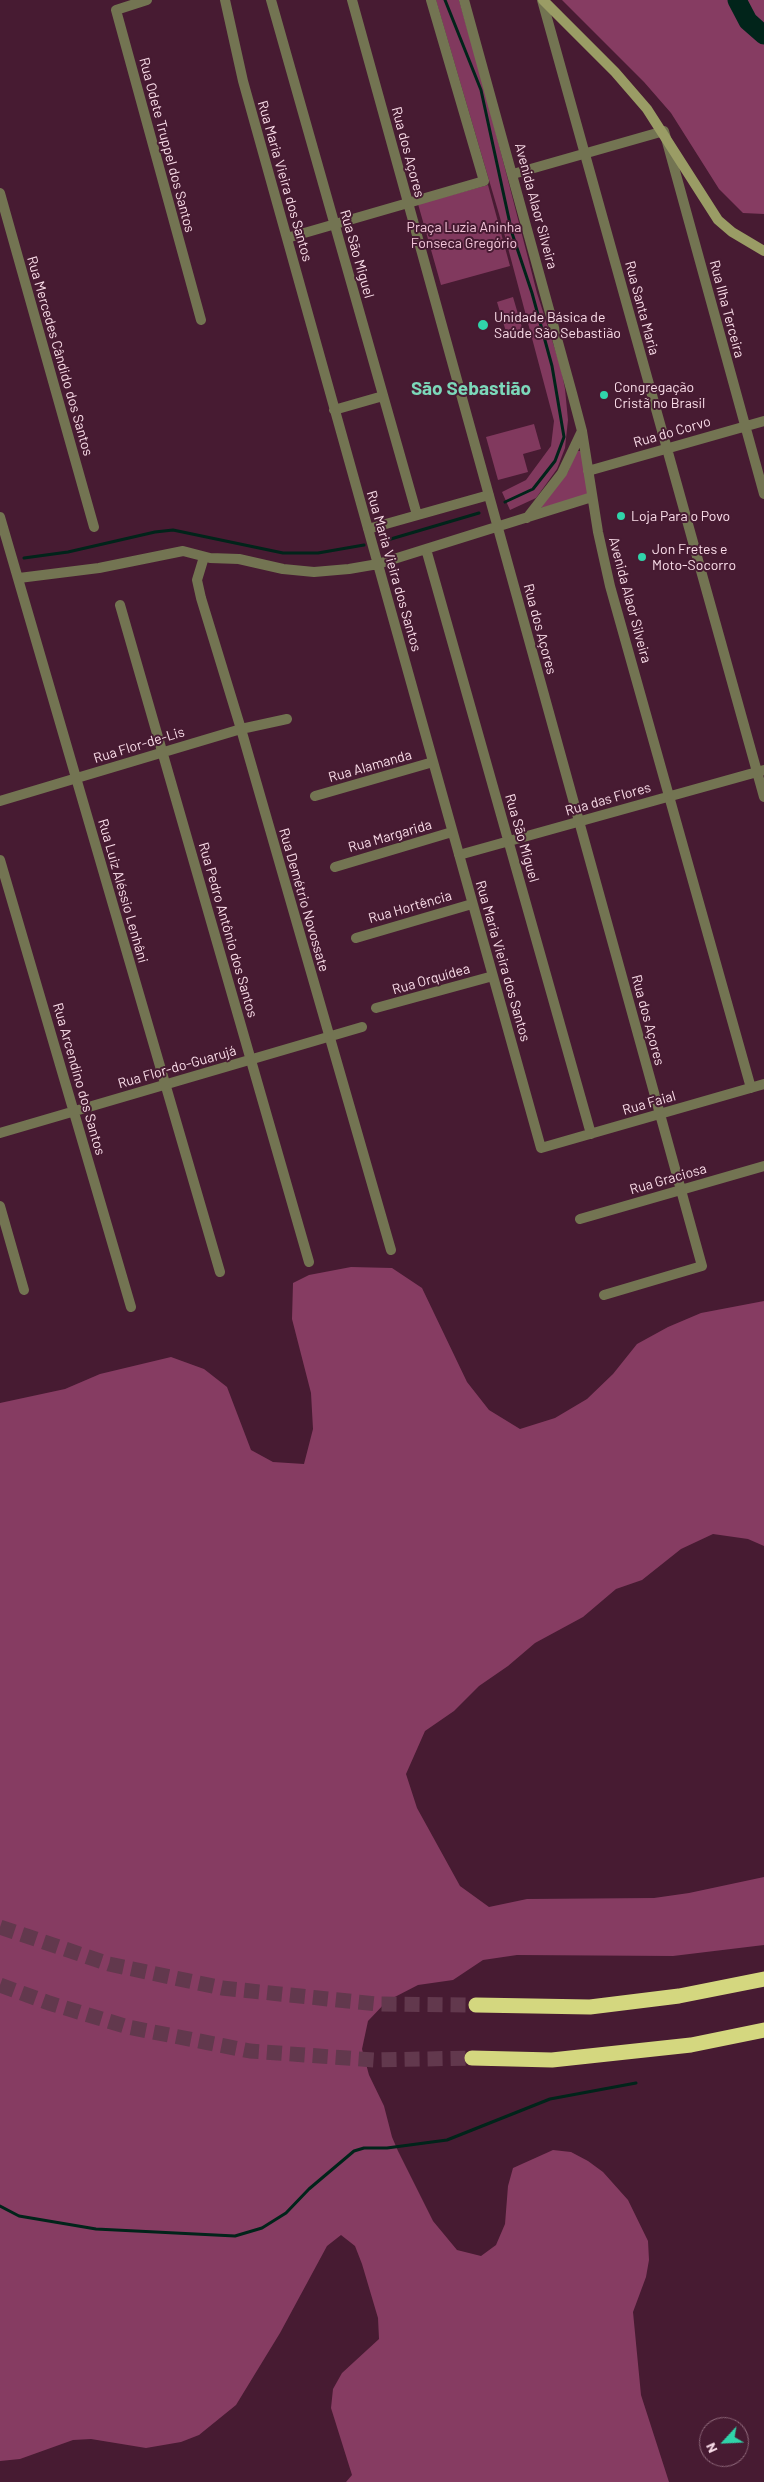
<!DOCTYPE html>
<meta charset="utf-8">
<style>
body{margin:0}
#map{position:relative;width:764px;height:2482px;overflow:hidden;background:#471b32;font-family:Barlow,sans-serif}
canvas{display:block}
.north{position:absolute;left:699px;top:2417px;width:50px;height:50px;box-sizing:border-box;background:#471b32;border:1px solid #8f697b;border-radius:50%;rotate:245deg;font-size:14px;font-weight:700;line-height:20px;text-align:center;color:#fadde9}
.north::after{content:'';display:block;margin:auto;width:18px;height:22px;background:#30d4aa;clip-path:polygon(50% 0,100% 100%,50% 72%,0 100%)}
</style>
<div id="map">
<canvas width="764" height="2482"></canvas>
<div class="north">N</div>
</div>
<script>
const ctx = document.querySelector('canvas').getContext('2d');
ctx.lineJoin = 'round';
function fillPath(path, color) {
  ctx.fillStyle = color;
  ctx.fill(path, 'evenodd');
}
function toPath(rows) {
  const path = new Path2D();
  for (const r of rows) {
    path.moveTo(r[0], r[1]);
    for (let i = 2; i < r.length; i += 2) path.lineTo(r[i], r[i + 1]);
  }
  return path;
}
function strokePath(path, color, width, dash) {
  ctx.strokeStyle = color;
  ctx.lineWidth = width;
  ctx.lineCap = dash ? 'butt' : 'round';
  ctx.setLineDash(dash || []);
  ctx.stroke(path);
}
function write(font, color, halo, rows, align = 'center') {
  ctx.font = font + ' Barlow,sans-serif';
  ctx.lineWidth = 4;
  ctx.setLineDash([]);
  ctx.textBaseline = 'middle';
  ctx.strokeStyle = halo;
  ctx.fillStyle = color;
  for (const [text, x, y, turn = 0] of rows) {
    ctx.save();
    ctx.translate(x, y);
    ctx.rotate((+turn || 0) * Math.PI / 180);
    ctx.textAlign = isNaN(turn) ? turn : align;
    if (halo) ctx.strokeText(text, 0, 0);
    ctx.fillText(text, 0, 0);
    ctx.restore();
  }
}
fillPath(toPath([
 [436,0,459,0,482,79,537,293,561,368,565,389,568,420,565,448,557,469,536,498,510,510,502,492,526,480,551,446,554,421,499,214],
 [488,185,510,266,441,285,418,204],
 [513,297,523,331,507,335,497,302],
 [534,424,541,449,523,454,528,472,498,480,486,437],
 [578,451,582,451,589,495,542,508,541,506,568,472,575,454]
]), '#81395e');
fillPath(toPath([
 [562,0,764,0,764,214,743,213,719,189,671,113,644,82],
 [351,1267,392,1268,422,1288,467,1382,489,1410,520,1429,555,1418,587,1399,613,1374,637,1344,668,1327,701,1313,764,1301,764,1546,748,1539,713,1534,681,1549,642,1580,616,1589,583,1617,535,1643,508,1666,479,1686,454,1711,425,1731,406,1774,417,1808,460,1886,489,1907,527,1899,654,1898,689,1893,764,1877,764,1945,673,1956,517,1955,483,1960,453,1980,418,1985,387,2001,368,2021,362,2049,369,2075,384,2106,392,2137,398,2151,433,2221,457,2250,481,2256,496,2245,505,2224,508,2186,513,2168,553,2150,571,2152,588,2161,603,2172,628,2200,648,2241,649,2260,646,2277,633,2312,641,2395,669,2482,346,2482,352,2475,331,2408,333,2389,342,2373,379,2339,378,2318,362,2264,355,2246,341,2235,327,2246,280,2333,236,2405,199,2435,181,2442,146,2448,91,2439,73,2440,20,2459,0,2461,0,1403,65,1389,100,1374,171,1357,204,1369,227,1387,251,1450,273,1462,304,1464,313,1429,311,1393,292,1319,293,1283,309,1275]
]), '#863c62');
strokePath(toPath([
 [445,0,481,90,512,233,532,293,552,366,564,437,555,461,533,489,505,502],
 [384,541,479,513],
 [24,558,68,552,155,532,173,530,283,553,318,553,364,545],
 [0,2206,19,2216,96,2229,235,2236,262,2228,286,2213,309,2189,354,2151,364,2148,387,2148,447,2140,550,2099,636,2083]
]), '#01241a', 3);
strokePath(toPath([
 [737,0,748,21,764,35]
]), '#01241a', 19);
strokePath(toPath([
 [0,1927,109,1964,222,1988,377,2004,476,2005],
 [0,1985,49,2003,128,2027,250,2051,374,2060,472,2058]
]), '#62384d', 15, [15, 8]);
strokePath(toPath([
 [147,0,116,10,201,320],
 [225,0,243,81,541,1148,764,1084],
 [271,0,417,515],
 [352,0,702,1266,604,1295],
 [464,0,572,393,582,431,598,532,610,586,751,1088],
 [542,0,764,797],
 [513,174,664,131,764,494],
 [0,193,94,527],
 [287,238,484,181,431,0],
 [334,410,383,396],
 [588,471,764,421],
 [0,517,220,1272],
 [527,518,562,473,582,431],
 [368,529,489,495],
 [426,549,591,1134],
 [204,557,197,580,201,598,241,729,391,1250],
 [19,578,99,568,183,551,210,558,239,559,283,569,314,572,349,569,378,564,592,497],
 [120,605,309,1262],
 [315,796,433,762],
 [0,801,241,729,287,719],
 [459,855,764,770],
 [0,860,131,1307],
 [335,867,452,832],
 [356,938,472,904],
 [376,1008,493,976],
 [0,1133,362,1027],
 [0,1206,24,1290],
 [580,1219,764,1166]
]), '#737452', 10);
strokePath(toPath([
 [543,0,615,72,647,109,718,220,732,232,764,251]
]), '#9a9c65', 10);
strokePath(toPath([
 [476,2005,590,2007,679,1996,764,1979],
 [472,2058,552,2060,691,2045,764,2030]
]), '#d4d77f', 15);
for (const [x, y, r, color] of [
 [483,325,6,"#30d4aa"],
 [604,395,5,"#30d4aa"],
 [621,516,5,"#30d4aa"],
 [642,557,5,"#30d4aa"]
]) {
  const dot = new Path2D();
  dot.arc(x, y, r, 0, 2 * Math.PI);
  ctx.fillStyle = color;
  ctx.fill(dot);
  strokePath(dot, '#471b32', 2);
}
write('14px', '#fadde9', '#471b32', [
 ["Rua Odete Truppel dos Santos",167,145,75],
 ["Rua dos Açores",408,152,75],
 ["Rua Maria Vieira dos Santos",285,181,74],
 ["Avenida Alaor Silveira",536,206,75],
 ["Rua São Miguel",357,254,74],
 ["Rua Santa Maria",642,308,75],
 ["Rua Ilha Terceira",727,309,75],
 ["Rua Mercedes Cândido dos Santos",60,356,74],
 ["Rua do Corvo",672,432,-16],
 ["Rua Maria Vieira dos Santos",394,571,74],
 ["Avenida Alaor Silveira",630,600,75],
 ["Rua dos Açores",540,629,75],
 ["Rua Flor-de-Lis",139,745,-17],
 ["Rua Alamanda",370,766,-16],
 ["Rua das Flores",608,799,-16],
 ["Rua Margarida",390,836,-16],
 ["Rua São Miguel",522,838,74],
 ["Rua Luiz Aléssio Lenhâni",123,891,74],
 ["Rua Demétrio Novossate",304,900,74],
 ["Rua Hortência",410,907,-16],
 ["Rua Pedro Antônio dos Santos",228,930,74],
 ["Rua Maria Vieira dos Santos",503,961,74],
 ["Rua Orquídea",431,979,-16],
 ["Rua dos Açores",648,1020,75],
 ["Rua Flor-do-Guarujá",177,1067,-16],
 ["Rua Arcendino dos Santos",79,1079,74],
 ["Rua Faial",649,1103,-16],
 ["Rua Graciosa",668,1179,-16]
]);
write('14px', '#f5c8dc', '#471b32', [
 ["Praça Luzia Aninha",464,227],
 ["Fonseca Gregório",464,243]
]);
write('14px', '#fadde9', '#471b32', [
 ["Unidade Básica de",494,317],
 ["Saúde São Sebastião",494,333],
 ["Congregação",614,387],
 ["Cristã no Brasil",614,403],
 ["Loja Para o Povo",631,516],
 ["Jon Fretes e",652,549],
 ["Moto-Socorro",652,565]
], 'left');
write('bold 19px', '#7cd8ba', '#471b32', [
 ["São Sebastião",471,389]
]);
</script>
